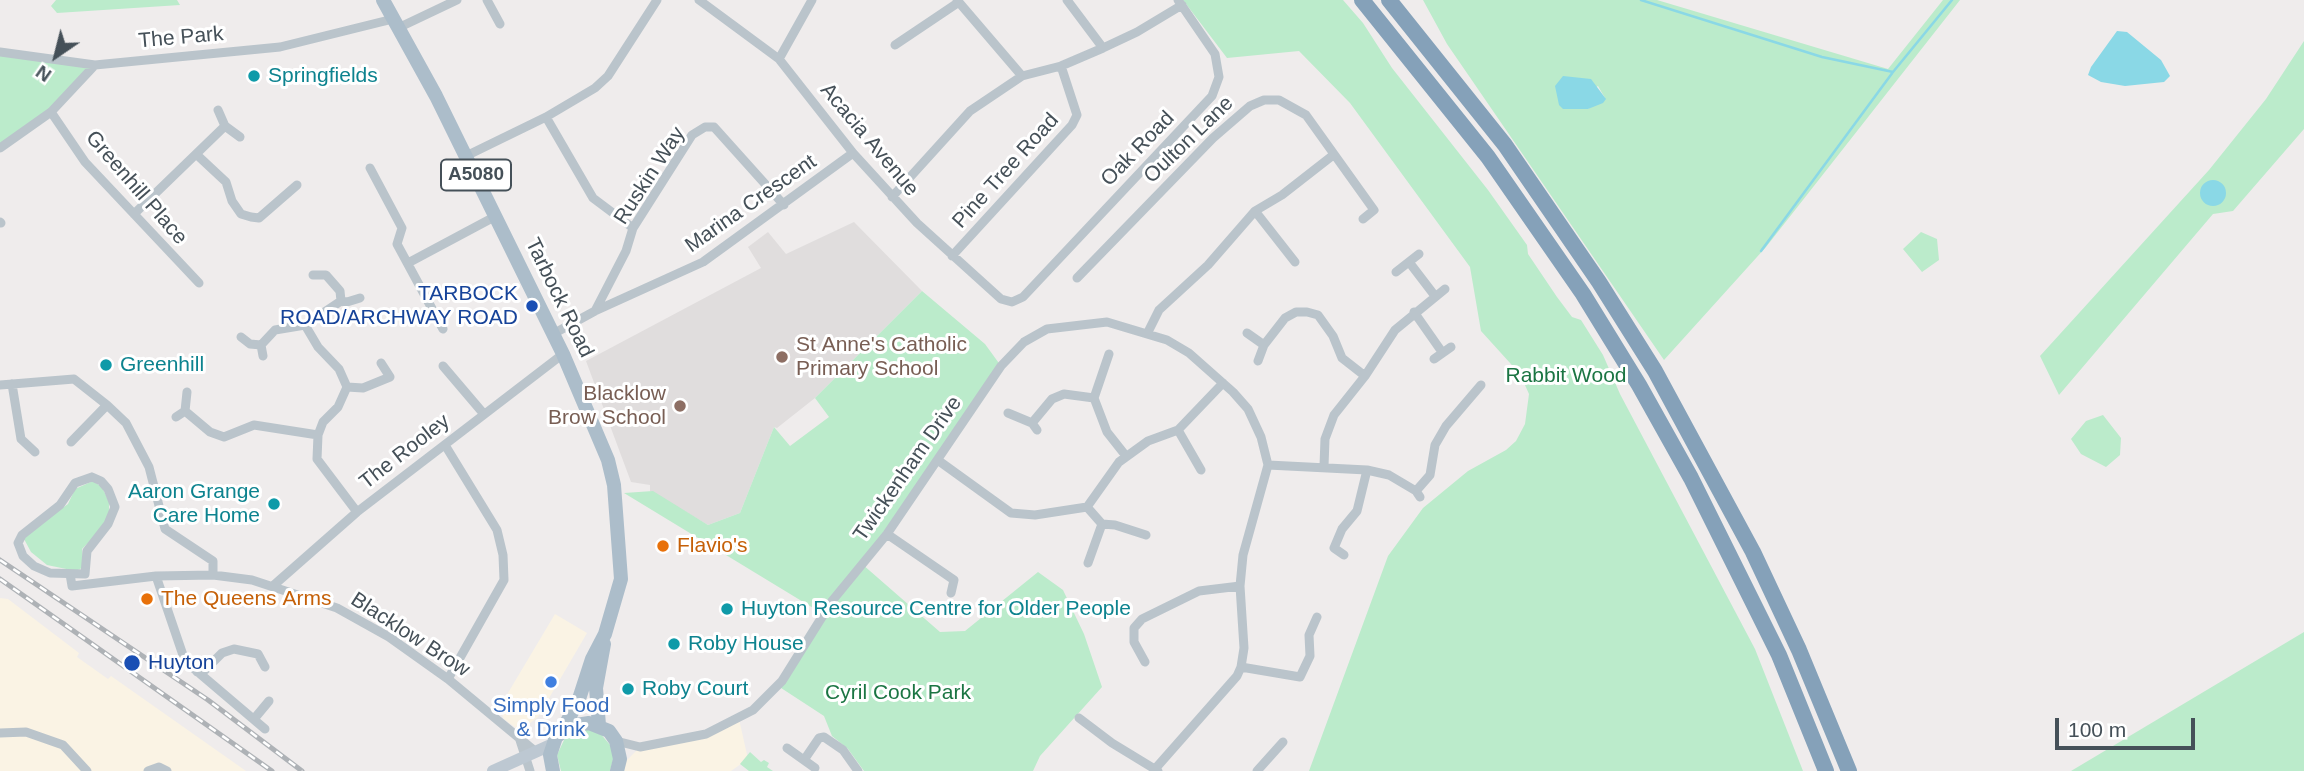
<!DOCTYPE html>
<style>
body{margin:0}
#map{position:relative;width:2304px;height:771px;overflow:hidden;background:#efecec;font-family:Arial,sans-serif}
canvas{display:block}
.north{position:absolute;left:21px;top:21px;width:70px;height:70px;-webkit-text-stroke:5px #fff;paint-order:stroke;rotate:215deg;font-size:19px;font-weight:700;line-height:28px;text-align:center;color:#455058}
.north::after{content:'';display:block;margin:auto;width:24px;height:32px;background:#455058;clip-path:polygon(50% 0,100% 100%,50% 72%,0 100%)}
.scale{position:absolute;left:2055px;top:718px;width:140px;height:32px;box-sizing:border-box;border:4px solid #455058;border-top:0;padding-left:9px;font-size:21px;line-height:24px;white-space:nowrap;color:#455058;-webkit-text-stroke:5px #fff;paint-order:stroke}
</style>
<div id="map">
<canvas width="2304" height="771"></canvas>
<div class="north">N</div>
<div class="scale">100 m</div>
</div>
<script>
const ctx = document.querySelector('canvas').getContext('2d');
ctx.lineJoin = 'round';
function fillPath(path, color) {
  ctx.fillStyle = color;
  ctx.fill(path, 'evenodd');
}
function toPath(rows) {
  const path = new Path2D();
  for (const r of rows) {
    if (r.length === 3) {
      path.moveTo(r[0] + r[2], r[1]);
      path.arc(r[0], r[1], r[2], 0, 2 * Math.PI);
      continue;
    }
    path.moveTo(r[0], r[1]);
    for (let i = 2; i < r.length; i += 2) path.lineTo(r[i], r[i + 1]);
  }
  return path;
}
function strokePath(path, color, width, dash) {
  ctx.strokeStyle = color;
  ctx.lineWidth = width;
  ctx.lineCap = dash ? 'butt' : 'round';
  ctx.setLineDash(dash || []);
  ctx.stroke(path);
}
function write(font, color, halo, rows, align = 'center') {
  ctx.font = font + ' Arial,sans-serif';
  ctx.lineWidth = 6;
  ctx.setLineDash([]);
  ctx.textBaseline = 'middle';
  ctx.strokeStyle = halo;
  ctx.fillStyle = color;
  for (const [text, x, y, turn = 0] of rows) {
    ctx.save();
    ctx.translate(x, y);
    ctx.rotate((+turn || 0) * Math.PI / 180);
    ctx.textAlign = isNaN(turn) ? turn : align;
    if (halo) ctx.strokeText(text, 0, 0);
    ctx.fillText(text, 0, 0);
    ctx.restore();
  }
}
fillPath(toPath([
 [0,598,8,599,79,653,77,657,108,679,111,676,246,771,0,771],
 [555,614,587,633,538,717,520,731,504,719,499,708],
 [739,719,748,759,731,771,624,771,626,761,640,747,706,734]
]), '#faf3e4');
fillPath(toPath([
 [854,222,922,291,815,398,777,428,774,427,740,513,708,525,650,491,650,485,631,482,586,361,761,268,748,247,768,232,786,254]
]), '#e0dddd');
fillPath(toPath([
 [56,0,177,0,180,5,57,13,51,6],
 [1183,0,1343,0,1363,23,1392,68,1488,190,1527,245,1528,254,1557,297,1572,317,1581,320,1603,355,1620,394,1755,649,1803,771,1309,771,1388,556,1423,508,1468,471,1506,450,1516,441,1525,424,1529,394,1520,374,1481,331,1470,267,1350,103,1299,51,1227,58],
 [1423,0,1657,0,1888,69,1943,0,1960,0,1766,247,1664,360,1447,44],
 [1598,86,1605,98,1588,109,1563,109],
 [2304,41,2304,129,2233,211,2213,214,2059,395,2040,356,2209,170,2266,99],
 [0,53,95,65,51,112,0,148],
 [1921,232,1937,239,1939,260,1922,272,1903,249],
 [922,291,985,344,1001,366,862,564,940,632,965,631,1038,572,1063,590,1084,634,1102,687,1040,756,1033,771,864,771,848,749,832,736,824,716,778,686,823,614,624,493,653,491,708,525,740,513,774,427,790,446,829,417,815,398],
 [2103,415,2121,438,2120,455,2106,467,2081,454,2071,439,2086,421],
 [93,481,102,487,109,502,109,515,101,530,82,549,84,567,76,571,47,565,31,552,24,539,27,533,68,504,75,489],
 [2304,632,2304,771,2071,771],
 [590,729,599,732,611,746,614,755,610,771,561,771,557,755,565,738,572,732],
 [750,752,761,762,764,760,769,763,767,767,773,771,749,771,740,764]
]), '#bbebcb');
fillPath(toPath([
 [2117,31,2127,32,2161,60,2170,76,2164,82,2125,86,2101,82,2088,75,2091,67],
 [1563,76,1591,79,1606,99,1603,103,1588,109,1563,109,1559,105,1555,86],
 [2213,193,13]
]), '#8ad8e6');
strokePath(toPath([
 [1641,0,1822,57,1893,72],
 [1761,251,1893,72,1952,0]
]), '#8ad8e6', 2.5);
strokePath(toPath([
 [487,0,500,24],
 [699,0,779,59,853,153,917,223,1001,299,1012,302,1023,297,1212,96,1219,77,1215,54,1178,0],
 [957,0,1022,76],
 [1067,0,1103,48],
 [398,28,457,0],
 [895,45,959,2],
 [0,52,95,65,280,47,393,19],
 [779,59,812,0],
 [218,110,225,126,240,137],
 [51,112,85,162,199,283],
 [546,117,593,198,633,228],
 [0,148,51,112,95,65],
 [196,154,226,182,232,201,241,214,251,217,259,218,297,185],
 [466,156,546,117,595,88,608,76,657,0],
 [370,168,402,228,397,244,443,329],
 [892,197,970,111,1022,76,1061,66,1103,48,1137,32,1182,5],
 [1255,211,1295,262],
 [134,214,225,126],
 [0,222,1,223],
 [952,256,1072,125,1077,115,1061,66],
 [1409,262,1435,296],
 [408,263,496,216],
 [1396,272,1419,254],
 [1077,278,1213,138,1250,106,1264,100,1279,100,1306,115,1374,210,1363,219],
 [341,301,347,302,360,298],
 [595,311,626,251,633,228,692,135,705,127,714,127,784,205],
 [1414,312,1442,352],
 [305,325,318,347,339,369,347,387,338,407,323,422,318,435,317,459,357,512],
 [1247,333,1264,345],
 [553,334,595,311,703,262,853,153],
 [1147,334,1159,310,1208,265,1255,211,1282,195,1332,156],
 [241,337,250,344,261,345,263,356],
 [261,345,275,330,305,325,341,301,340,291,326,275,313,275],
 [1109,354,1094,398,1107,432,1126,456],
 [1434,359,1451,347],
 [1258,361,1264,345,1285,318,1296,312,1307,312,1318,315,1333,336,1342,358,1365,376],
 [443,366,483,413],
 [12,384,21,439,35,452],
 [0,385,74,379,107,405,126,423,149,467,165,529,213,561,213,575],
 [347,387,363,388,390,377,381,363],
 [185,411,210,432,224,437,254,425,318,435],
 [1008,413,1032,423,1037,430],
 [176,417,185,411,187,392],
 [1032,423,1052,399,1064,394,1094,398],
 [1178,430,1201,470],
 [71,442,107,405],
 [445,445,497,530,503,555,504,580,448,679],
 [939,461,1011,513,1035,515,1087,507,1119,462,1148,441,1178,430,1223,383],
 [1268,465,1367,470,1389,475,1416,491,1420,497],
 [1324,466,1325,439,1334,415,1365,376,1395,330,1445,289],
 [92,477,101,481,108,489,115,507,108,524,87,551,85,574,50,573,34,566,23,556,18,543,22,535,60,505,75,483,92,477],
 [1416,491,1430,475,1435,445,1446,426,1481,385],
 [1087,507,1102,524],
 [887,534,954,580,951,593],
 [1344,555,1334,548,1342,529,1357,511,1367,470],
 [1088,563,1102,524,1115,525,1146,535],
 [70,574,72,586,156,576,213,575,252,580,337,608,389,637,448,679,536,752],
 [156,576,185,661,265,729],
 [274,585,357,512,563,354],
 [1145,662,1134,642,1134,628,1142,619,1199,591,1240,586],
 [1241,667,1300,677,1310,656,1309,635,1317,617],
 [197,672,205,670,222,653,234,649,258,654,265,667],
 [1079,718,1112,743,1158,771],
 [254,719,269,701],
 [0,733,26,732,63,745,87,771],
 [519,737,530,771],
 [616,741,640,747,706,734,753,710,782,681,832,601,887,534,1001,366,1024,342,1047,329,1107,322,1167,340,1189,353,1233,392,1248,409,1261,437,1268,465,1243,555,1240,586,1244,648,1241,667,1237,676,1155,769],
 [787,748,815,768],
 [804,760,819,738,824,737,843,750,858,771],
 [148,771,159,767,167,771],
 [1257,771,1283,742]
]), '#bac4cb', 9);
strokePath(toPath([
 [493,771,553,744]
]), '#bdc8d2', 12);
strokePath(toPath([
 [383,0,436,96,563,354,608,460,614,485,621,579,605,634,592,659,579,699,562,731],
 [599,725,596,688,604,644],
 [553,771,550,755,556,737,570,726,589,723,609,731,616,741,620,759,617,771]
]), '#acbdca', 14);
strokePath(toPath([
 [1362,0,1488,157,1583,294,1639,385,1691,478,1779,655,1826,771],
 [1389,0,1505,145,1599,282,1655,371,1753,552,1799,650,1849,771]
]), '#85a1b9', 16);
const rail = toPath([
 [0,560,208,700,302,771],
 [0,579,272,771]
]);
strokePath(rail, '#aeb2b6', 5);
strokePath(rail, '#fff', 2.5, [8]);
for (const [x, y, r, color] of [
 [254,76,7,"#0f9aa8"],
 [532,306,7,"#1a4fb4"],
 [782,357,7,"#8d6e63"],
 [106,365,7,"#0f9aa8"],
 [680,406,7,"#8d6e63"],
 [274,504,7,"#0f9aa8"],
 [663,546,7,"#e8710a"],
 [147,599,7,"#e8710a"],
 [727,609,7,"#0f9aa8"],
 [674,644,7,"#0f9aa8"],
 [132,663,9,"#1a4fb4"],
 [551,682,7,"#3f7fe0"],
 [628,689,7,"#0f9aa8"]
]) {
  const dot = new Path2D();
  dot.arc(x, y, r, 0, 2 * Math.PI);
  ctx.fillStyle = color;
  ctx.fill(dot);
  strokePath(dot, '#fff', 2.5);
}
for (const [x, y, w] of [
 [476,175,70]
]) {
  const box = new Path2D();
  box.roundRect(x - w / 2, y - 15.5, w, 31, 5);
  ctx.fillStyle = '#fff';
  ctx.fill(box);
  strokePath(box, '#455058', 2);
}
write('bold 19px', '#455058', null, [
 ["A5080",476,175]
]);
write('21px', '#455058', '#fff', [
 ["The Park",181,38,-5],
 ["Acacia Avenue",869,140,50],
 ["Oulton Lane",1189,140,-44],
 ["Oak Road",1138,149,-46],
 ["Pine Tree Road",1006,171,-48],
 ["Ruskin Way",650,176,-57],
 ["Greenhill Place",136,188,49],
 ["Marina Crescent",751,204,-35],
 ["Tarbock Road",559,298,64],
 ["The Rooley",405,452,-38],
 ["Twickenham Drive",908,469,-55],
 ["Blacklow Brow",410,635,33]
]);
write('21px', '#0d838f', '#fff', [
 ["Springfields",268,76],
 ["Greenhill",120,365],
 ["Aaron Grange",260,492,"right"],
 ["Care Home",260,516,"right"],
 ["Huyton Resource Centre for Older People",741,609],
 ["Roby House",688,644],
 ["Roby Court",642,689]
], 'left');
write('21px', '#164399', '#fff', [
 ["TARBOCK",518,294],
 ["ROAD/ARCHWAY ROAD",518,318],
 ["Huyton",148,663,"left"]
], 'right');
write('21px', '#785e54', '#fff', [
 ["St Anne's Catholic",796,345],
 ["Primary School",796,369],
 ["Blacklow",666,394,"right"],
 ["Brow School",666,418,"right"]
], 'left');
write('21px', '#1b7543', '#fff', [
 ["Rabbit Wood",1566,376],
 ["Cyril Cook Park",898,693]
]);
write('21px', '#c56008', '#fff', [
 ["Flavio's",677,546],
 ["The Queens Arms",161,599]
], 'left');
write('21px', '#366cbe', '#fff', [
 ["Simply Food",551,706],
 ["& Drink",551,730]
]);
</script>
